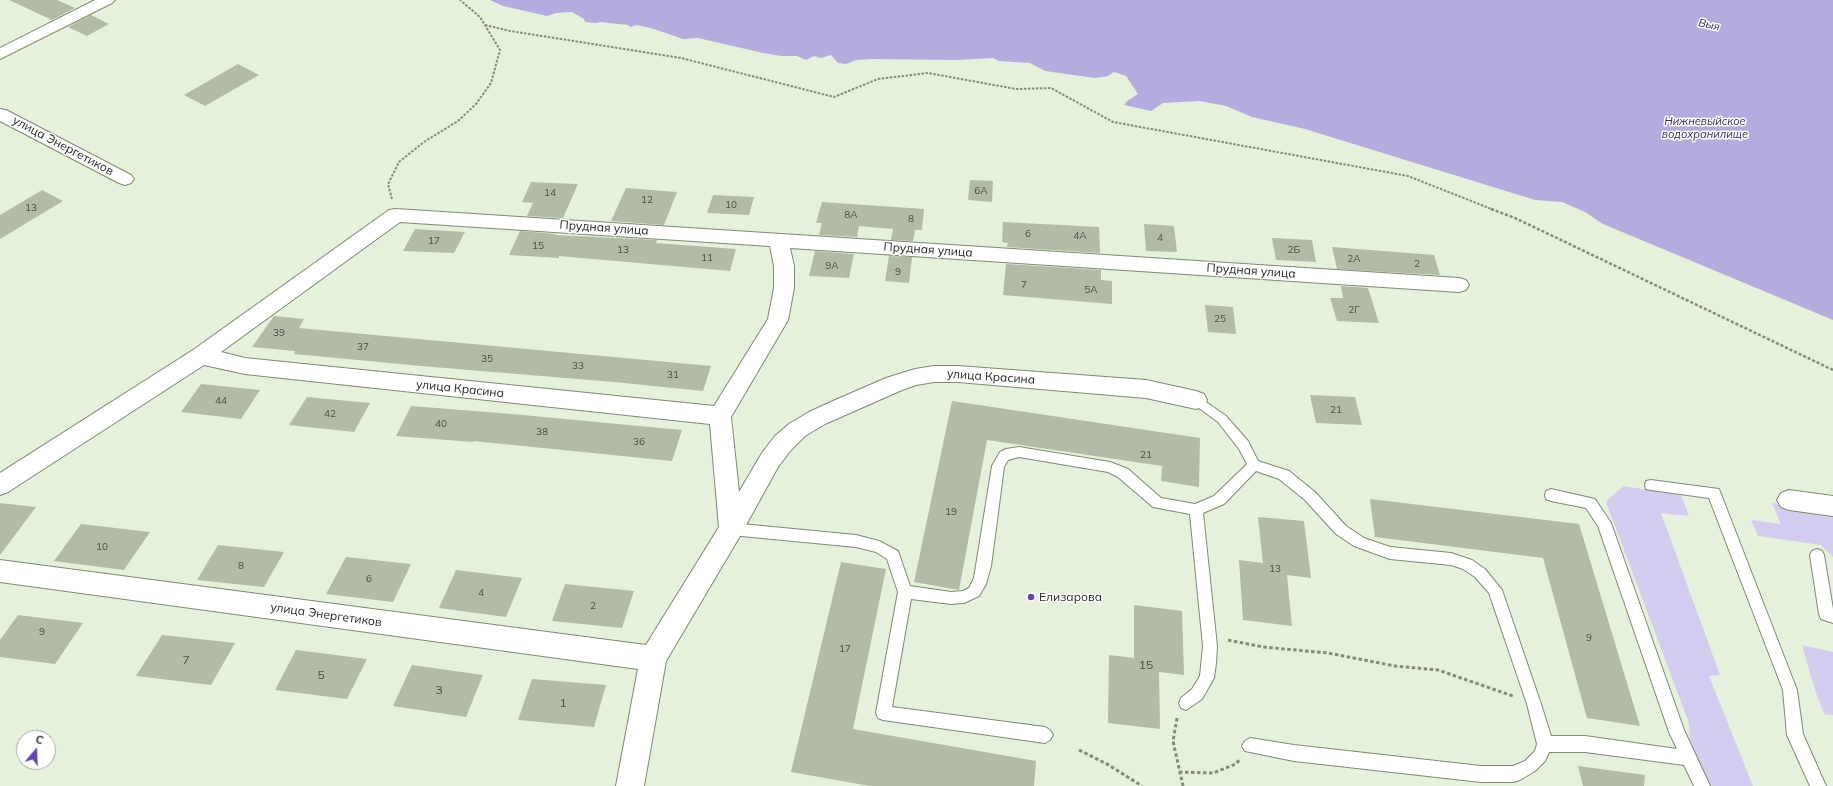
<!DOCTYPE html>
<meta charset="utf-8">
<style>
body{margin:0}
#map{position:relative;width:1833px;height:786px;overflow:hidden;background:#e6f1db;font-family:Mulish,sans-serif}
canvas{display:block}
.north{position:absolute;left:16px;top:730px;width:40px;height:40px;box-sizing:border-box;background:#fff;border:1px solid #a8aaa6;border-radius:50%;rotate:19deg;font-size:11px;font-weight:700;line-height:16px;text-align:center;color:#262a21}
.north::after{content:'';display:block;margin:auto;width:14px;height:18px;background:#6540b8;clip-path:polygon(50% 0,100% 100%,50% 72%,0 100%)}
</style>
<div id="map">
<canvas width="1833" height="786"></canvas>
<div class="north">С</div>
</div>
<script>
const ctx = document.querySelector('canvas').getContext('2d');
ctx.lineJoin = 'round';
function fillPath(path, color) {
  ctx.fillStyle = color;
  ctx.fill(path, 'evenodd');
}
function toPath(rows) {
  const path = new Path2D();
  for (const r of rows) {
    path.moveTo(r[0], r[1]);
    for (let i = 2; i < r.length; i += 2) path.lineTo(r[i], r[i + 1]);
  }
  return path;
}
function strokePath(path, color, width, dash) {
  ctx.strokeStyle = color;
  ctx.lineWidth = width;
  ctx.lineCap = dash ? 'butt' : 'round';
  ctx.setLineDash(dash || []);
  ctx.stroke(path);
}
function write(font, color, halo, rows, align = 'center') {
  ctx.font = font + ' Mulish,sans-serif';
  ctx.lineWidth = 3;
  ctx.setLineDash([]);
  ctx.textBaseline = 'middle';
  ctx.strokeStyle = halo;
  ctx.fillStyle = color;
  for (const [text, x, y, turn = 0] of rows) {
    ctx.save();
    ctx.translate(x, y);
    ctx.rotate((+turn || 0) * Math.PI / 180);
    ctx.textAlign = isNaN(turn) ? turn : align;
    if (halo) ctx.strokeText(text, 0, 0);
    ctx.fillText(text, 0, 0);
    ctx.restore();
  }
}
fillPath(toPath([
 [1623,486,1681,495,1689,516,1661,513,1720,675,1709,676,1753,786,1710,786,1697,759,1690,740,1689,723,1606,502],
 [1772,503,1831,510,1833,514,1833,557,1821,545,1758,536,1751,520,1781,524],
 [1802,645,1833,652,1833,715,1824,714,1814,687]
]), '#d3ceef');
fillPath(toPath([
 [490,0,1833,0,1833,320,1603,224,1585,212,1562,202,1535,200,1305,129,1252,117,1226,106,1200,101,1163,103,1151,111,1124,105,1127,101,1138,94,1126,76,1114,72,1108,76,1095,78,1045,71,1030,63,999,61,993,58,956,60,873,59,856,60,846,64,838,63,831,55,821,58,814,56,806,60,797,56,781,56,763,53,698,38,683,39,654,29,637,25,630,27,628,25,600,22,596,23,585,22,584,19,572,12,556,13,547,16,503,6]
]), '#b4acde');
fillPath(toPath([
 [9,0,57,0,75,8,52,20],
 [91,15,109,24,87,36,68,27],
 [238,64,259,75,205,106,184,95],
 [970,180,993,181,992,202,968,200],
 [531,182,578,184,563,218,527,216,533,203,522,202],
 [626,188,677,192,664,225,611,221],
 [42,190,63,201,0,239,0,215],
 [713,195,754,197,749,215,707,213],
 [822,202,924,209,922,230,915,230,913,241,891,240,893,229,859,226,857,237,819,235,822,223,816,223],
 [1003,222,1099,227,1100,253,1007,247,1008,243,1002,242],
 [1144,224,1174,226,1177,252,1146,251],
 [415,229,465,232,454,253,403,251],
 [520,231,556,234,555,235,657,240,656,243,736,249,730,271,559,256,559,258,509,255],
 [1272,238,1312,240,1316,262,1276,260],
 [1332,247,1434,255,1440,275,1337,269],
 [815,251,854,254,849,278,809,276],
 [889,256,912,257,909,283,885,281],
 [1006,264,1101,270,1101,280,1112,281,1112,304,1003,295],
 [1341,286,1368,288,1379,323,1337,321,1330,298,1343,298],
 [1205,305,1233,307,1236,334,1208,332],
 [274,316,304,319,299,328,711,366,703,391,614,382,421,366,294,354,295,351,252,347],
 [201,384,260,390,241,419,181,412],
 [1310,395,1355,397,1362,425,1316,423],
 [307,397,370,403,354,432,289,425],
 [952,401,1200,438,1199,487,1161,481,1162,466,987,440,959,590,914,582],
 [411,406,512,414,682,430,672,461,473,441,473,442,396,436],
 [1370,499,1579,524,1640,726,1587,718,1543,558,1375,537],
 [0,503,36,507,0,555],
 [1258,517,1304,521,1311,578,1287,575,1292,626,1243,620,1239,560,1263,563],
 [81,524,150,532,124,570,54,561],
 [218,545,284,552,264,587,197,580],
 [346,557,411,564,393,602,326,594],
 [841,562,886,569,853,729,1036,761,1034,786,870,786,791,772],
 [456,570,522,578,506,617,439,608],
 [565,584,634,591,622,628,552,621],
 [1134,605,1182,611,1184,675,1159,672,1160,729,1108,723,1109,655,1134,658],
 [18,615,83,623,55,664,0,657,0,640],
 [162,635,235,643,211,685,136,676],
 [296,650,367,659,347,699,275,690],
 [412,665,483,675,466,717,393,706],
 [532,679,606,685,594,727,518,720],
 [1578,766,1645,775,1644,786,1583,786]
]), '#b1bba6');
const service = toPath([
 [1196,395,1226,416,1248,441,1258,461,1289,471,1315,492,1346,526,1364,538,1390,547,1451,553,1472,560,1485,569,1502,590,1541,704,1551,736,1585,736,1677,749,1669,732,1598,526,1586,508,1551,501,1546,499,1545,495,1546,491,1551,489,1595,499,1611,523,1684,730,1710,786,1694,786,1684,765,1585,752,1549,752,1545,761,1535,771,1520,780,1514,782,1481,782,1294,761,1245,751,1242,746,1245,741,1250,738,1294,745,1481,766,1513,766,1525,761,1535,751,1537,744,1527,704,1489,593,1475,577,1463,569,1451,565,1390,559,1354,546,1336,534,1305,500,1279,479,1256,471,1224,504,1203,513,1217,646,1216,663,1214,678,1202,699,1186,710,1181,708,1179,703,1181,698,1192,689,1200,676,1203,646,1190,514,1153,507,1118,477,1108,472,1019,457,1008,460,1004,467,991,566,986,584,979,596,964,603,951,604,911,599,892,707,1045,727,1050,730,1053,735,1050,740,1045,743,883,720,878,718,876,713,898,592,887,559,876,552,856,547,731,535,726,533,724,529,726,525,731,523,856,535,879,541,898,551,910,586,951,592,963,591,969,588,974,578,992,466,1000,452,1006,449,1019,447,1110,462,1128,469,1161,498,1195,504,1214,496,1247,464,1239,449,1218,422,1192,403,1190,400,1192,397,1196,395],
 [1651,480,1719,489,1797,690,1803,734,1826,786,1810,786,1787,735,1783,690,1709,498,1651,490,1646,489,1645,485,1646,481,1651,480],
 [1817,549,1822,551,1824,555,1833,609,1833,623,1821,619,1819,614,1810,555,1812,551,1817,549]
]);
const minor = toPath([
 [95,0,115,0,112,3,0,59,0,48,95,0],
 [0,109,6,110,131,175,134,179,131,183,125,185,119,183,0,121,0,109],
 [396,209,1459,278,1466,280,1469,285,1466,290,1459,292,790,248,794,266,794,288,788,320,731,417,739,492,762,453,775,436,789,424,809,412,833,401,886,378,915,369,934,366,958,366,1146,380,1196,391,1204,394,1207,400,1204,406,1196,409,1146,398,958,382,934,382,916,385,902,390,825,424,805,436,791,450,778,467,740,536,666,661,644,786,616,786,638,669,0,582,0,560,646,645,719,527,710,424,245,374,204,365,8,492,0,495,0,473,193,350,389,210,396,209],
 [400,222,770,246,774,266,774,288,768,319,714,406,245,358,221,352,400,222],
 [1789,490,1833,496,1833,516,1789,510,1781,507,1777,500,1781,493,1789,490]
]);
strokePath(service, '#7f8975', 2);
strokePath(minor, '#7f8975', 2);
strokePath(toPath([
 [485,25,510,31,681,58,834,97,878,79,928,73,1016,89,1051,88,1113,122,1408,176,1494,210],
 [392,199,388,184,399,162,424,142,458,121,476,104,491,83,500,50,480,17,460,0]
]), '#848b7c', 2, [2.5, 1.5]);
strokePath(toPath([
 [1491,209,1515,218,1833,370]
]), '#848b7c', 2.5, [3, 2]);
strokePath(toPath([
 [1228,640,1263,647,1328,653,1395,666,1438,670,1513,696],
 [1177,718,1173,741,1183,786],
 [1079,750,1107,764,1142,786],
 [1179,772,1213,773,1236,764,1240,759]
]), '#848b7c', 3, [3.5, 2.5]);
fillPath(service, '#fff');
fillPath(minor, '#fff');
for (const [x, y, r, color] of [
 [1031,597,4,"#6540b8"]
]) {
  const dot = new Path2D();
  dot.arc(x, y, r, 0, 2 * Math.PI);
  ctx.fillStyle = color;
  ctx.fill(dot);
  strokePath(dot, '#fff', 1.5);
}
write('10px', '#494e42', null, [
 ["6А",981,191],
 ["14",550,193],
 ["12",647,200],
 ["10",731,205],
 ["13",31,208],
 ["8А",851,215],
 ["8",911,219],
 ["6",1028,234],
 ["4А",1080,236],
 ["4",1160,238],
 ["17",434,241],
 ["15",538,246],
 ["13",623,250],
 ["2Б",1294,250],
 ["11",707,258],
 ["2А",1354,259],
 ["2",1417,264],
 ["9А",832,266],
 ["9",898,272],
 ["7",1024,285],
 ["5А",1091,290],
 ["2Г",1354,310],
 ["25",1220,319],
 ["39",279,333],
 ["37",363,347],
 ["35",487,359],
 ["33",578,366],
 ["31",673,375],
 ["44",221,401],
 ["21",1336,410],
 ["42",330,414],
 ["40",441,424],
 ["38",542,432],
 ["36",639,442],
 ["21",1146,455],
 ["19",951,512],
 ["10",102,547],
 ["8",241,566],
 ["13",1275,569],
 ["6",369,579],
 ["4",481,593],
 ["2",593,606],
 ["9",42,632],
 ["9",1589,638],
 ["17",845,649]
]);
write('italic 11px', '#392965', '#fff', [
 ["Выя",1709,25,12],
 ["Нижневыйское",1705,122],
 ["водохранилище",1705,135]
]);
write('12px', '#262a21', '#fff', [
 ["улица Энергетиков",63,146,28],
 ["Прудная улица",604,228,4],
 ["Прудная улица",928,250,4],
 ["Прудная улица",1251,271,4],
 ["улица Красина",991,377,4],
 ["улица Красина",460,389,6],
 ["улица Энергетиков",326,615,8]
]);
write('12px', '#262a21', '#fff', [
 ["Елизарова",1039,597]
], 'left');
write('12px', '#494e42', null, [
 ["7",186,660],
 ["15",1146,665],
 ["5",321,675],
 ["3",439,690],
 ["1",563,703]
]);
</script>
